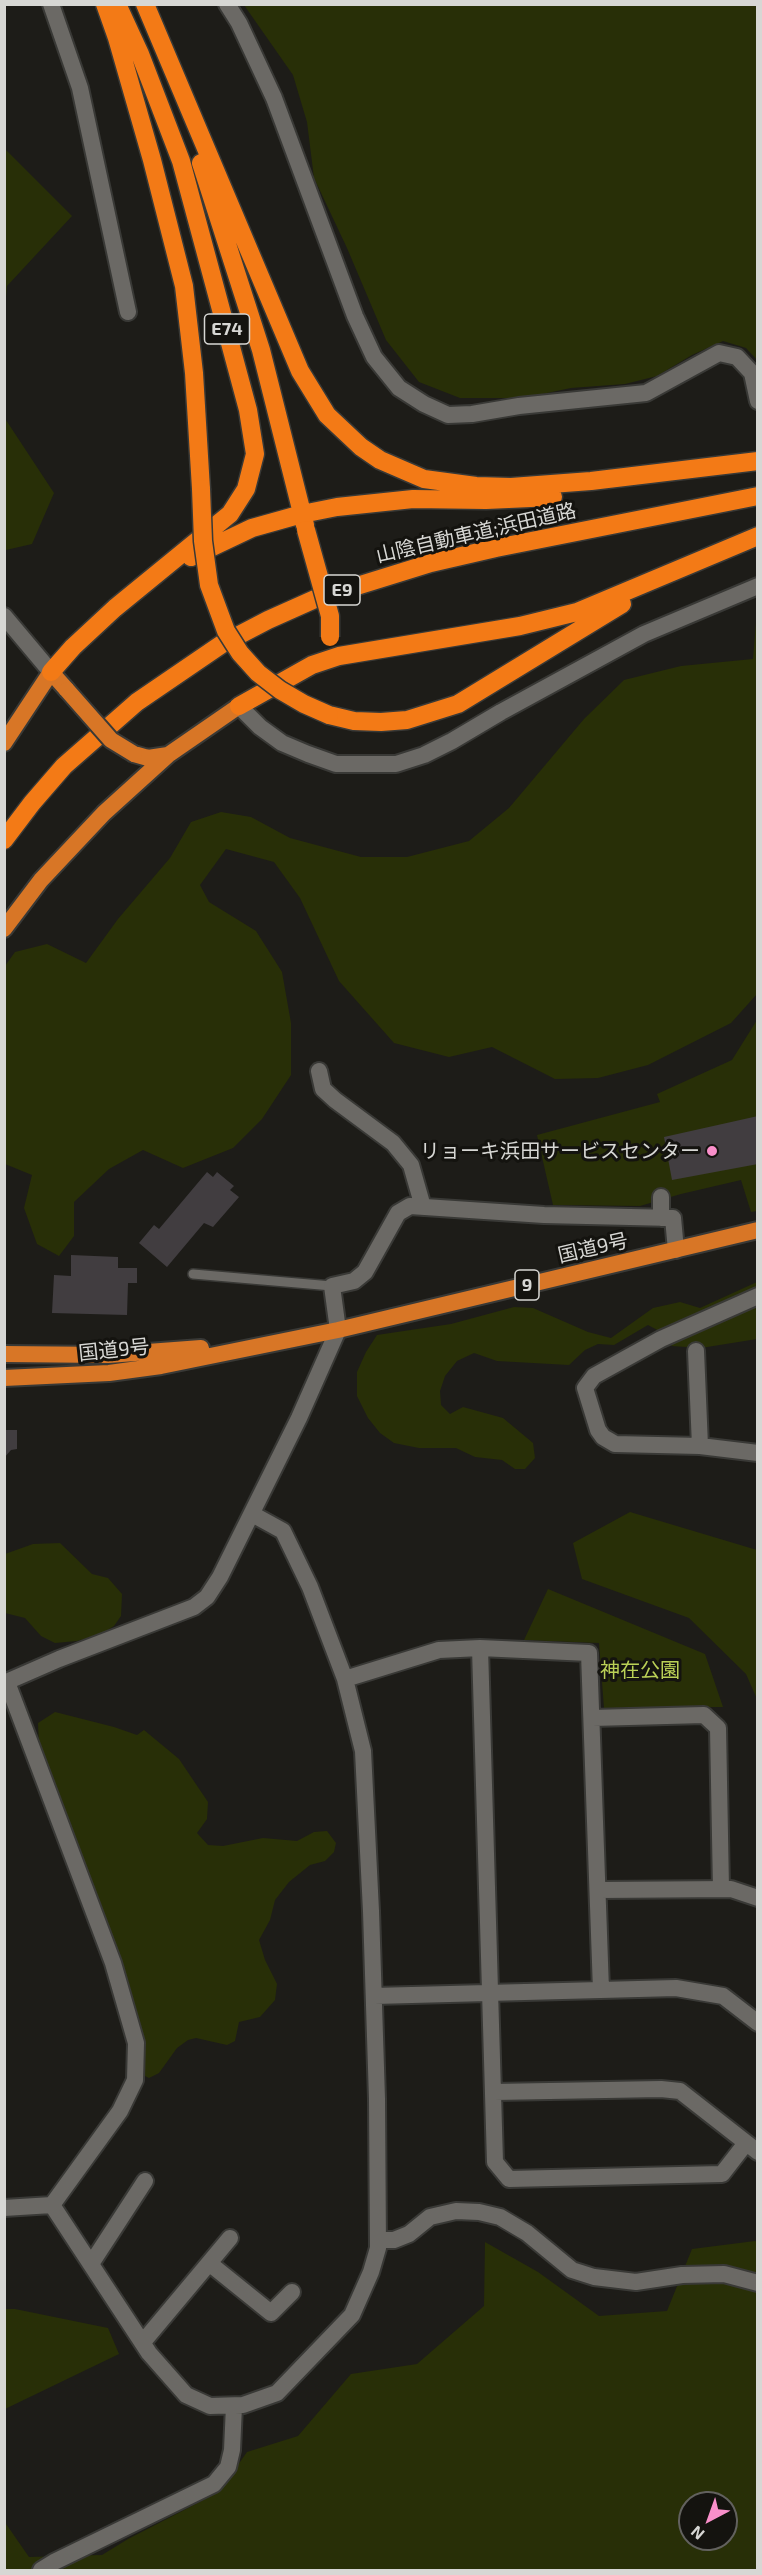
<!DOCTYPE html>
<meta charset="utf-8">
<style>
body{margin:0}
#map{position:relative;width:762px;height:2575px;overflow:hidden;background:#1d1c18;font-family:"Exo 2",sans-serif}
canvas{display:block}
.frame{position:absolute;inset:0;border:6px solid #d7d7d4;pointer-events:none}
.north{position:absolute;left:678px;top:2491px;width:60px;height:60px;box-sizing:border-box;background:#14130f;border:2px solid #62615e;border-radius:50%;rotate:221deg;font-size:16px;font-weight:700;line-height:24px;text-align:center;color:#d7d7d4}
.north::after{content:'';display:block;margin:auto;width:21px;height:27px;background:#f98fca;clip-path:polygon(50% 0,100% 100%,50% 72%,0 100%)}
</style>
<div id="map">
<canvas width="762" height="2575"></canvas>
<div class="frame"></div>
<div class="north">N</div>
</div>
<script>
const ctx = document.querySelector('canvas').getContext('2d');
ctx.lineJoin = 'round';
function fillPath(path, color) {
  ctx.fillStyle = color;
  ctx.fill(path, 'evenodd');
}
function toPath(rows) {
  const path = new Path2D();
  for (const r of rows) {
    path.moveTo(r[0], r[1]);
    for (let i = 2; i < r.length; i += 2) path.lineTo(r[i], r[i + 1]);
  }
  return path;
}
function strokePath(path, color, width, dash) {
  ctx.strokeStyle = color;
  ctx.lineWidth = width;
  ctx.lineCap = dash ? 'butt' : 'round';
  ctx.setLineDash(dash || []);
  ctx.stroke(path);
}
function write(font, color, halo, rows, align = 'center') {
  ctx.font = font + ' "Exo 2","Noto Sans JP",sans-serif';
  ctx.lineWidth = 6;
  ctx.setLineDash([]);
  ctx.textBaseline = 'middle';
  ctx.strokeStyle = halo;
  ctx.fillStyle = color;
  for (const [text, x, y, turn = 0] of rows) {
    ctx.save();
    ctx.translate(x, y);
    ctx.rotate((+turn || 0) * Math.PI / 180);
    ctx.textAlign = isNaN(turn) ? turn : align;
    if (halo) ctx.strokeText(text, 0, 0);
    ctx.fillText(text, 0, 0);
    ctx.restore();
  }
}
fillPath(toPath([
 [244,5,757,5,757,360,746,348,723,341,692,355,657,376,625,384,571,388,523,398,460,398,419,382,386,340,347,248,314,178,307,122,293,75],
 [5,149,72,216,7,286,5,308],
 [4,417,54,493,32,544,6,550,4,549],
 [757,610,757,994,731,1023,648,1065,598,1078,555,1079,492,1047,449,1057,394,1043,339,981,300,898,274,862,226,849,200,885,209,902,256,931,282,972,291,1023,291,1075,262,1119,233,1148,183,1168,143,1150,109,1169,74,1202,74,1236,59,1256,37,1244,24,1208,32,1175,5,1164,5,966,15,952,47,944,86,963,118,919,170,858,191,822,221,812,251,817,290,838,361,857,407,857,469,841,509,808,584,719,624,680,681,666,753,659],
 [757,1020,757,1211,751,1212,741,1180,681,1194,640,1206,553,1205,537,1135,660,1102,657,1094,732,1060],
 [757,1282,757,1339,701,1348,672,1346,659,1331,648,1325,614,1345,598,1344,585,1350,569,1365,497,1361,474,1353,457,1361,445,1376,440,1391,441,1405,450,1414,463,1407,503,1418,533,1443,535,1458,525,1469,515,1469,502,1460,475,1457,456,1448,419,1448,394,1443,380,1433,368,1418,357,1396,357,1372,366,1352,377,1335,451,1324,514,1307,533,1308,588,1332,611,1338,653,1308,680,1302,700,1308],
 [630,1512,757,1550,757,1699,746,1674,689,1618,582,1579,573,1543],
 [60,1543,92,1574,108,1578,122,1594,121,1616,114,1626,101,1634,77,1641,55,1643,41,1636,25,1618,5,1613,5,1554,33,1544],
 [548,1589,705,1654,723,1707,604,1708,599,1643,524,1640],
 [55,1712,114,1727,137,1735,144,1730,179,1759,208,1802,207,1819,197,1833,208,1845,223,1846,263,1838,297,1841,314,1832,327,1831,336,1843,334,1852,325,1861,310,1865,289,1882,275,1900,270,1920,259,1940,265,1960,277,1984,275,2000,260,2017,239,2022,235,2041,227,2045,196,2038,188,2040,177,2048,159,2073,149,2078,143,2075,145,2040,39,1745,38,1723],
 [755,2241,757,2242,757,2570,5,2570,4,2521,29,2557,102,2555,128,2539,219,2492,247,2452,298,2436,351,2374,417,2364,484,2306,485,2242,538,2272,599,2316,667,2311,692,2249],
 [690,2503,726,2503,726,2539,690,2539],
 [5,2309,15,2309,108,2328,119,2354,5,2409]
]), '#282f07');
fillPath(toPath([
 [758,1116,758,1164,672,1180,664,1137],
 [207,1172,213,1177,217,1172,234,1186,230,1190,239,1197,213,1227,204,1223,167,1267,139,1243,154,1225,159,1229],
 [71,1255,118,1257,118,1268,137,1268,137,1283,128,1283,127,1315,52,1313,54,1275,71,1276],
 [4,1430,17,1430,17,1449,11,1450,4,1458]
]), '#413d40');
const service = toPath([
 [193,1274,332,1286]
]);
const minor = toPath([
 [51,4,80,88,128,312],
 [227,4,239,23,274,98,355,316,374,357,399,388,424,404,448,415,472,414,519,406,646,393,719,353,737,357,752,373,758,401],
 [239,706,260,727,282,743,308,754,336,764,396,764,424,755,452,741,501,712,644,634,758,586],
 [319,1071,323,1089,335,1100,393,1143,411,1165,423,1207],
 [661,1197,661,1218],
 [758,1296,661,1339,594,1376,585,1388,598,1430,603,1437,615,1444,700,1446,758,1453],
 [696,1351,700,1446],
 [480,1648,495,2162,509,2179,722,2174,746,2143],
 [345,1679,439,1650,480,1648,589,1653,601,1990],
 [7,1682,113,1963,136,2043,135,2080,120,2111,52,2205],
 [4,1683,59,1659,194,1607,207,1597,220,1577,299,1418,338,1330,332,1286,354,1281,365,1272,398,1213,410,1206,544,1215,673,1218,676,1250],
 [592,1718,704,1715,718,1728,721,1889],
 [598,1890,731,1889,758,1898],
 [374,1996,676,1988,723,1996,758,2023],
 [494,2092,661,2089,680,2091,758,2152],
 [52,2205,149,2353,186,2395,210,2406,243,2405,277,2393,352,2315,371,2272,378,2248,377,2099,371,1911,363,1751,345,1679,310,1587,283,1531,252,1514],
 [4,2208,52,2205],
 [378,2240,394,2240,409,2234,430,2217,456,2211,479,2212,500,2217,527,2233,572,2270,594,2277,636,2282,682,2275,724,2274,758,2283],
 [209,2263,271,2313,292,2292],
 [91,2264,145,2181],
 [143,2342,230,2238],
 [41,2570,54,2562,214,2484,228,2467,232,2450,234,2406]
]);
const tertiary = toPath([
 [4,616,51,672]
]);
const trunk = toPath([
 [4,743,51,672,67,690],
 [134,754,148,758,168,755],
 [4,929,41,880,104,813,168,755,239,706],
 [4,1354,108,1355,201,1348],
 [4,1378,109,1373,161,1366,338,1330,758,1230]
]);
const motorway = toPath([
 [105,4,117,38,152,160,184,286,194,373,201,489],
 [145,4,300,371,327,415,361,447,380,460,424,479,476,486,511,487,591,481,758,461],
 [201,163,261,350,305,525],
 [191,557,252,528,302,514,337,507,413,499,486,500,553,497],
 [51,672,73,647,115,608,230,514,246,489,255,454,248,410,181,161,140,54,117,4],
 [239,706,312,665,339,656,520,626,577,612,758,536],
 [329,715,354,721,381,722,407,720,458,704,622,604],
 [4,840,32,803,64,766,137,702,222,644,268,620,315,599,431,563,496,548,758,496]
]);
strokePath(service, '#393936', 12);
strokePath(minor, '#393936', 20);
strokePath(tertiary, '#393936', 20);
strokePath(trunk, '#393936', 20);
strokePath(motorway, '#393936', 21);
strokePath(service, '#6b6965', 9);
strokePath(minor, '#6b6965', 16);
strokePath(tertiary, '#6b6965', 16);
strokePath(trunk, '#d87626', 16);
strokePath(motorway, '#f37a16', 18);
const trunkBridge = toPath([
 [67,690,111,740,134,754]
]);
const motorwayBridge = toPath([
 [201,489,203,541,209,585,226,631,240,653,258,673,280,690,304,704,329,715],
 [306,530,330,616,330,637]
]);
strokePath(trunkBridge, '#393936', 20, []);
strokePath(motorwayBridge, '#393936', 21, []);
strokePath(trunkBridge, '#d87626', 16);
strokePath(motorwayBridge, '#f37a16', 18);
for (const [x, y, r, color] of [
 [712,1151,6,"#f98fca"]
]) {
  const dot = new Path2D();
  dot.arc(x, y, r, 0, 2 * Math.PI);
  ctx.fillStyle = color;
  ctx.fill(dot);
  strokePath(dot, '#14130f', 2);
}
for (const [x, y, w] of [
 [227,329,45],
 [342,590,36],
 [527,1285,24]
]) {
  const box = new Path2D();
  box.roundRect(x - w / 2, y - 15, w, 30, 4.5);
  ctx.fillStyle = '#14130f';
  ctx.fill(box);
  strokePath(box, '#d7d7d4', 1.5);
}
write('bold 18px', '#d7d7d4', null, [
 ["E74",227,329],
 ["E9",342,590],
 ["9",527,1285]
]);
write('20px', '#d7d7d4', '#14130f', [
 ["山陰自動車道;浜田道路",476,533,-13],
 ["国道9号",593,1248,-13],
 ["国道9号",114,1350,-6]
]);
write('20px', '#d7d7d4', '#14130f', [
 ["リョーキ浜田サービスセンター",700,1151]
], 'right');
write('20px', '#bad056', '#14130f', [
 ["神在公園",640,1670]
]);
</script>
